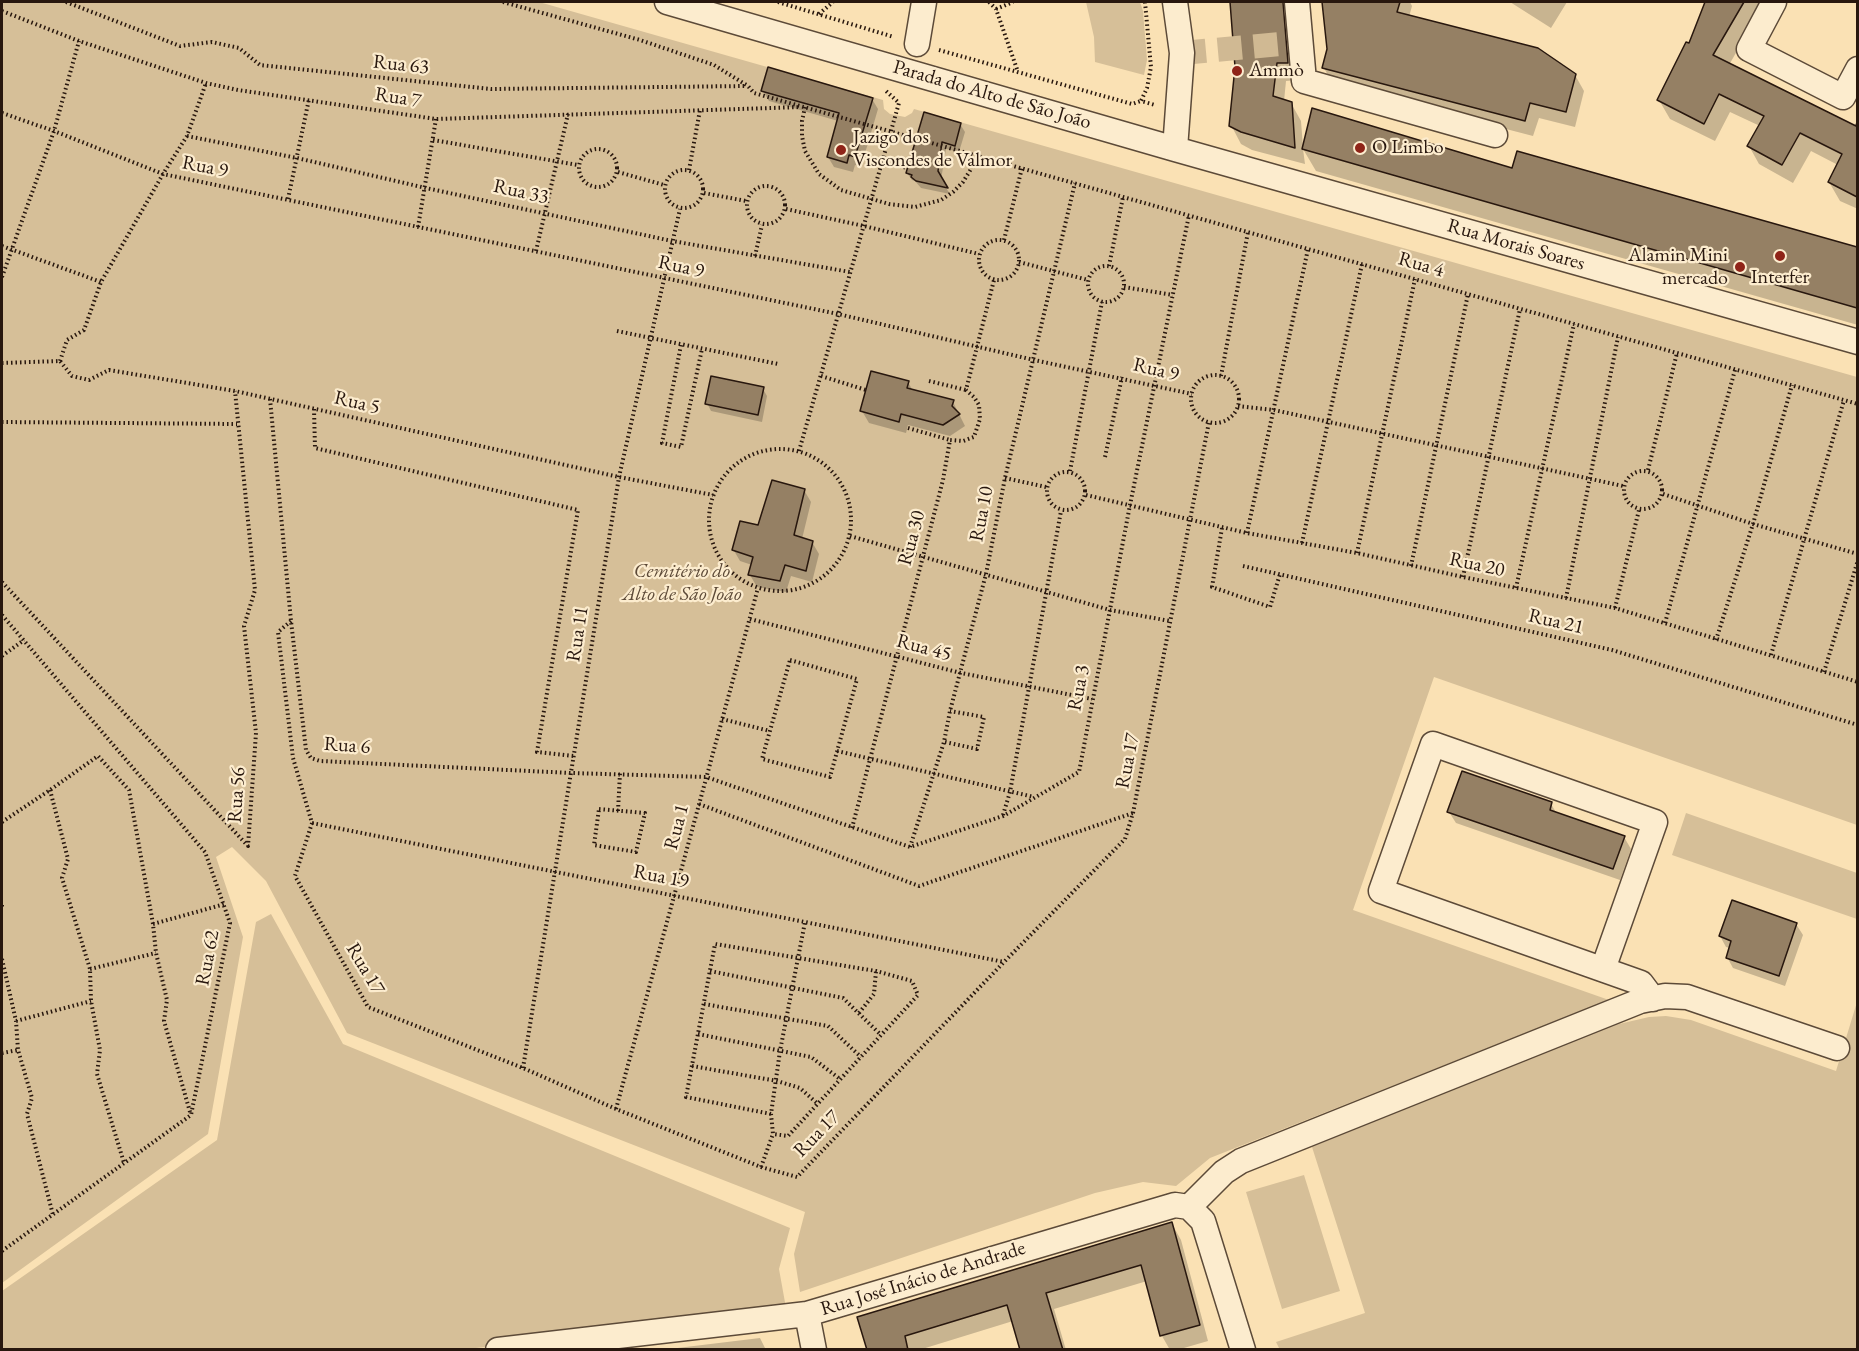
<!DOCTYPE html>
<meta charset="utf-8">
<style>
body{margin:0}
#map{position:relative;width:1859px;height:1351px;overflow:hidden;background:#fae1b4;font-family:"EB Garamond",serif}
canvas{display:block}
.frame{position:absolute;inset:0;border:3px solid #28170e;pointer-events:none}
</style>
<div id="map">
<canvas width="1859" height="1351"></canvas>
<div class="frame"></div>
</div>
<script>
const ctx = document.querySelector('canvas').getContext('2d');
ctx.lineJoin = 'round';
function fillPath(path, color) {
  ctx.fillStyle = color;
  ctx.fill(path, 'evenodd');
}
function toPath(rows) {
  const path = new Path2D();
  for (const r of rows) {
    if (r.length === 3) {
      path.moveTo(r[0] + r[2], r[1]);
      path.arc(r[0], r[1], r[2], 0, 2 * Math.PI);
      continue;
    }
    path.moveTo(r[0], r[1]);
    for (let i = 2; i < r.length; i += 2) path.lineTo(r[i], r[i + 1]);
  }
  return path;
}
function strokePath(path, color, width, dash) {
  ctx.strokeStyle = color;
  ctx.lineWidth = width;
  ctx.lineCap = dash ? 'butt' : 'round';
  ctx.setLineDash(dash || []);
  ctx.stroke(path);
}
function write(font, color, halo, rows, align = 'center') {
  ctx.font = font + ' "EB Garamond",serif';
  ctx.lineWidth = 4.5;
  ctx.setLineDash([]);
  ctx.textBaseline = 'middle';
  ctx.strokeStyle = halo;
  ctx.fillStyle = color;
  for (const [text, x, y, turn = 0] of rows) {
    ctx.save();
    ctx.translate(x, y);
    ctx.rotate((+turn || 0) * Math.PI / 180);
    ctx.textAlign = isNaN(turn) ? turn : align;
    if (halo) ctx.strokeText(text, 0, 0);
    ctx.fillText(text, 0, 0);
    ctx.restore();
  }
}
fillPath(toPath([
 [2,2,539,2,883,100,884,109,890,114,905,117,912,113,914,109,1857,377,1857,825,1434,677,1353,910,1609,1000,1210,1158,1176,1186,1143,1182,1095,1193,800,1292,794,1254,805,1212,347,1033,266,881,232,847,216,857,243,937,208,1134,2,1283],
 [1086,2,1140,2,1143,11,1147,60,1144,75,1095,62,1094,37],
 [1686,813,1857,873,1857,919,1672,855],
 [271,914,343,1044,790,1228,779,1269,786,1308,638,1330,467,1349,2,1349,2,1291,217,1140,256,922],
 [1857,1002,1857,1349,1280,1350,1276,1342,1365,1313,1312,1147,1619,1024,1649,1017,1666,1016,1691,1020,1836,1071],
 [1304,1175,1340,1291,1282,1309,1246,1192]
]), '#d6bf98');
fillPath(toPath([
 [1231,2,1290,2,1297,80,1286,81,1284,101,1291,103,1301,121,1303,147,1513,170,1518,152,1858,249,1858,325,1316,171,1303,149,1305,164,1252,150,1241,144,1231,125,1237,67],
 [1324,2,1410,2,1412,6,1409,17,1575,75,1584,91,1575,127,1539,118,1533,136,1333,84,1324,68,1329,49],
 [1510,2,1567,2,1551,28],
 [1706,2,1765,2,1729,65,1858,128,1858,209,1840,201,1829,182,1838,165,1811,151,1793,183,1759,164,1749,146,1760,126,1730,112,1715,141,1670,119,1659,100,1689,46],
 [763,91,872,99,878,109,861,167,855,165,853,172,834,167,828,157,838,121,769,101],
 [960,124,965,132,959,152,946,149,941,180,950,194,921,188,915,181,912,180,907,173],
 [908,382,913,391,953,402,965,426,950,436,908,425,906,433,869,423,862,411],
 [763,389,767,396,762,422,711,411,707,403],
 [804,490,811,502,802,539,812,542,819,554,812,582,791,576,786,592,757,587,750,575,752,565,740,561,733,549],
 [1551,804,1557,814,1624,837,1631,849,1620,880,1456,823,1449,812],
 [1796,924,1803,935,1785,986,1733,968,1727,957,1730,948,1726,947,1720,936],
 [1172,1224,1181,1240,1208,1341,1177,1350,1170,1350,1162,1336,1147,1281,1054,1309,1066,1350,1022,1350,1013,1321,919,1350,868,1350],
 [760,1338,766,1350,661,1350]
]), '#0003');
const building = toPath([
 [1230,2,1283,2,1288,63,1277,63,1273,96,1292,102,1295,148,1241,132,1229,126,1235,67,1230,2],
 [1322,2,1400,2,1397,12,1538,48,1576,74,1566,112,1530,103,1525,121,1322,68,1327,49,1322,2],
 [1705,2,1744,2,1713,55,1856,126,1857,122,1857,197,1828,182,1842,154,1800,133,1782,165,1747,146,1764,116,1719,94,1704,124,1657,100,1686,42,1689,43,1705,2],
 [768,67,873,98,855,157,849,155,847,163,827,157,839,113,761,91,768,67],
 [1312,108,1512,168,1517,151,1857,247,1857,308,1302,149,1312,108],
 [924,112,961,123,955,146,942,142,938,171,948,188,916,181,911,177,912,175,906,173,924,112],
 [871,371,909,381,907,388,954,400,952,406,960,414,943,425,901,414,899,422,860,411,871,371],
 [711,376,764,387,758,415,705,404,711,376],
 [772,480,805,489,794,535,813,541,806,571,785,565,780,581,748,575,753,557,732,550,740,521,758,525,772,480],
 [1462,771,1552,802,1550,810,1625,836,1613,869,1447,812,1462,771],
 [1732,900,1797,923,1779,976,1726,958,1731,941,1719,936,1732,900],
 [1172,1222,1200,1325,1160,1336,1141,1265,1046,1293,1063,1350,1020,1350,1007,1305,905,1336,908,1350,867,1350,857,1317,1172,1222]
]);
fillPath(building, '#958064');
strokePath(building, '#28170e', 1.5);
strokePath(toPath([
 [1182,53,1302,42]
]), '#d0b993', 24, [24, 12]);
const minor = toPath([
 [667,2,1175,149,1858,342],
 [1297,2,1304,81,1495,135],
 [1774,2,1749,49,1843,97,1858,69],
 [917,44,924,2],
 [1175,149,1182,53,1175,2],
 [1603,969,1655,822,1433,744,1381,891,1641,983,1653,999],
 [1189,1207,1224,1172,1241,1161,1640,1001,1665,996,1687,997,1837,1048],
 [807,1314,814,1350],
 [498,1350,807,1314,1175,1205,1189,1207,1203,1221,1243,1350]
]);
strokePath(minor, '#5c4a38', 27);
strokePath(toPath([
 [66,2,180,46,212,42,239,48,260,65,491,89,747,86],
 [503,2,640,40,714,65,748,86,754,93,1858,404],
 [778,2,894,37],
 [989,2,996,9,1018,72],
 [1145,2,1151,67,1147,88,1141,101,1155,105],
 [996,9,1013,2],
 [2,11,79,41,206,83,238,90,436,119,801,107],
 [819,14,833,2],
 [939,50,1132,104,1141,101],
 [805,107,802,121,802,136,805,151,819,174,841,190,889,204,915,207,941,200,953,192,963,182,971,169,976,155],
 [2,113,54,131,163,174,838,314,1034,360,1192,394],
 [187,136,297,158,426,188,672,241,850,272],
 [433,140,578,165],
 [598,168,19],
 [856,154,907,168],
 [684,189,19],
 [689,170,700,110],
 [618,172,664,185],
 [766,205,19],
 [704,193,746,201],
 [288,199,309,99],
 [786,209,864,226,979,254],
 [418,227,436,119],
 [999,260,20],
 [1004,240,1022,168],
 [2,246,101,282],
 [536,251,568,114],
 [755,256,762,225],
 [1019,262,1088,280],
 [1106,284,18],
 [1109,266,1123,197],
 [2,277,54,131,79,41],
 [1124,287,1173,295],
 [617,331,778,364],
 [681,345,662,443,681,447,702,349],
 [60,361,67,340,84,330,101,282,163,174,187,136,206,83],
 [2,363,60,361,72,376,89,380,109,370,235,391,619,477,713,495],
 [1215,399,24],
 [821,376,866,390],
 [1221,376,1248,232],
 [929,381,966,390],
 [270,399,291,621,306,750,311,758,320,761,571,773,706,777,910,847,1003,816,1079,772,1130,505,1189,215],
 [1238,406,1274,410,1623,486],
 [314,409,315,448,578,510,537,752,574,756],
 [2,422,237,424],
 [908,428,950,440],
 [780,520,71],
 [799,451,899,103,885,90],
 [1105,457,1122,377],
 [1648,470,1677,353],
 [1643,490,19],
 [1070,471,1102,302],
 [1066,491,19],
 [1005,478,1046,487],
 [1663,494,1753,524,1858,554],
 [1086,495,1247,533,1357,553,1463,577,1615,608,1858,682],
 [1222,528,1212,587,1270,607,1280,574],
 [1247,533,1308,249],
 [850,536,1110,610,1170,621],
 [1302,543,1362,264],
 [1357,553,1415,279],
 [1243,566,1612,650,1858,725],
 [1411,566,1468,294],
 [1463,577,1520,309],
 [2,582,248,846,256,733,244,626,255,590,235,391],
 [1516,588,1574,324],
 [1566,598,1618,337],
 [1615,608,1639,510],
 [2,615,205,852,230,923,191,1115,2,1251],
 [750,619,961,673,1092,699],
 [291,621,278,632,293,758,312,823,295,876,368,1007,523,1068,616,1109,761,1167,797,1177,1004,962,1125,839,1133,813,1209,422],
 [1665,623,1735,370],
 [1716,640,1753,524,1792,385],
 [1771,655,1844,400],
 [2,656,24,640],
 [790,660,857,679,830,777,762,759,790,660],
 [1824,672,1858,560],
 [722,719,770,731],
 [945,742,977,749,984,717,950,711],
 [837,751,1034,797],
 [50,790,68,859,62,878,90,969,91,1001,100,1050,97,1074,124,1163],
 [699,804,919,886,1133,813],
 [599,809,645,813,636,852,594,845,599,809],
 [618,811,620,773],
 [1003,815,1010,792,1061,511],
 [2,822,50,790,98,756,129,790,153,924,156,953,167,1000,164,1021,190,1112],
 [312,823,1004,962],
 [852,828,943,480,950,440,963,441,974,437,980,419,979,405,974,397,966,390,994,280],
 [910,847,944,742,950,711,986,574,1005,478,1075,183],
 [2,905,2,907],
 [153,924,225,904],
 [2,959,16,1021,18,1050,32,1098,27,1114,53,1215],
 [90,969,156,953],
 [710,971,843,998,881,1035],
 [704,1004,828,1026,861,1057],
 [859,1013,874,994,876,971],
 [16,1021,91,1001],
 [698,1034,811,1057,840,1079],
 [2,1053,18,1050],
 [692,1066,777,1081,800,1088,818,1104],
 [523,1068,619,477,680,209],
 [616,1109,758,588],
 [771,1114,686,1097,715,944,876,971,912,981,918,995,788,1136,773,1134],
 [761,1167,773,1134,771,1114,780,1051,805,922]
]), '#28170e', 4, [1.5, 3]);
strokePath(minor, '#fcecce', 24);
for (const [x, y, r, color] of [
 [1237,71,6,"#8f2418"],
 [1360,148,6,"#8f2418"],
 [841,150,6,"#8f2418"],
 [1780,256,6,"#8f2418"],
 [1740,267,6,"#8f2418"]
]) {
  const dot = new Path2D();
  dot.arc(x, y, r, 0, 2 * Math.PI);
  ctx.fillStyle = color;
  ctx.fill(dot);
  strokePath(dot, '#fcecce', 2);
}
write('20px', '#28170e', '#fcecce', [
 ["Rua 63",401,65,6],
 ["Parada do Alto de São João",992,95,16],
 ["Rua 7",398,98,9],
 ["Rua 9",205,167,11],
 ["Rua 33",521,192,12],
 ["Rua Morais Soares",1516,245,16],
 ["Rua 4",1421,265,16],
 ["Rua 9",681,267,12],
 ["Rua 9",1156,370,13],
 ["Rua 5",357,403,13],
 ["Rua 10",982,514,-79],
 ["Rua 30",912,538,-75],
 ["Rua 20",1477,565,12],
 ["Rua 21",1556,622,13],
 ["Rua 11",578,634,-81],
 ["Rua 45",924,648,15],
 ["Rua 3",1079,688,-79],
 ["Rua 6",347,746,4],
 ["Rua 17",1128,761,-79],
 ["Rua 56",237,795,-86],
 ["Rua 1",677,827,-75],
 ["Rua 19",661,877,11],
 ["Rua 62",208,958,-79],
 ["Rua 17",365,969,59],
 ["Rua 17",817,1134,-46],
 ["Rua José Inácio de Andrade",923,1279,-17]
]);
write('20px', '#28170e', '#fcecce', [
 ["Ammò",1249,71],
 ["Jazigo dos",853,138],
 ["Viscondes de Valmor",853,161],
 ["O Limbo",1372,148],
 ["Alamin Mini",1728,256,"right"],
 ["mercado",1728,279,"right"],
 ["Interfer",1780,278,"center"]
], 'left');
write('italic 20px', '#5c4937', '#fcecce', [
 ["Cemitério do",682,572],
 ["Alto de São João",682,595]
]);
</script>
